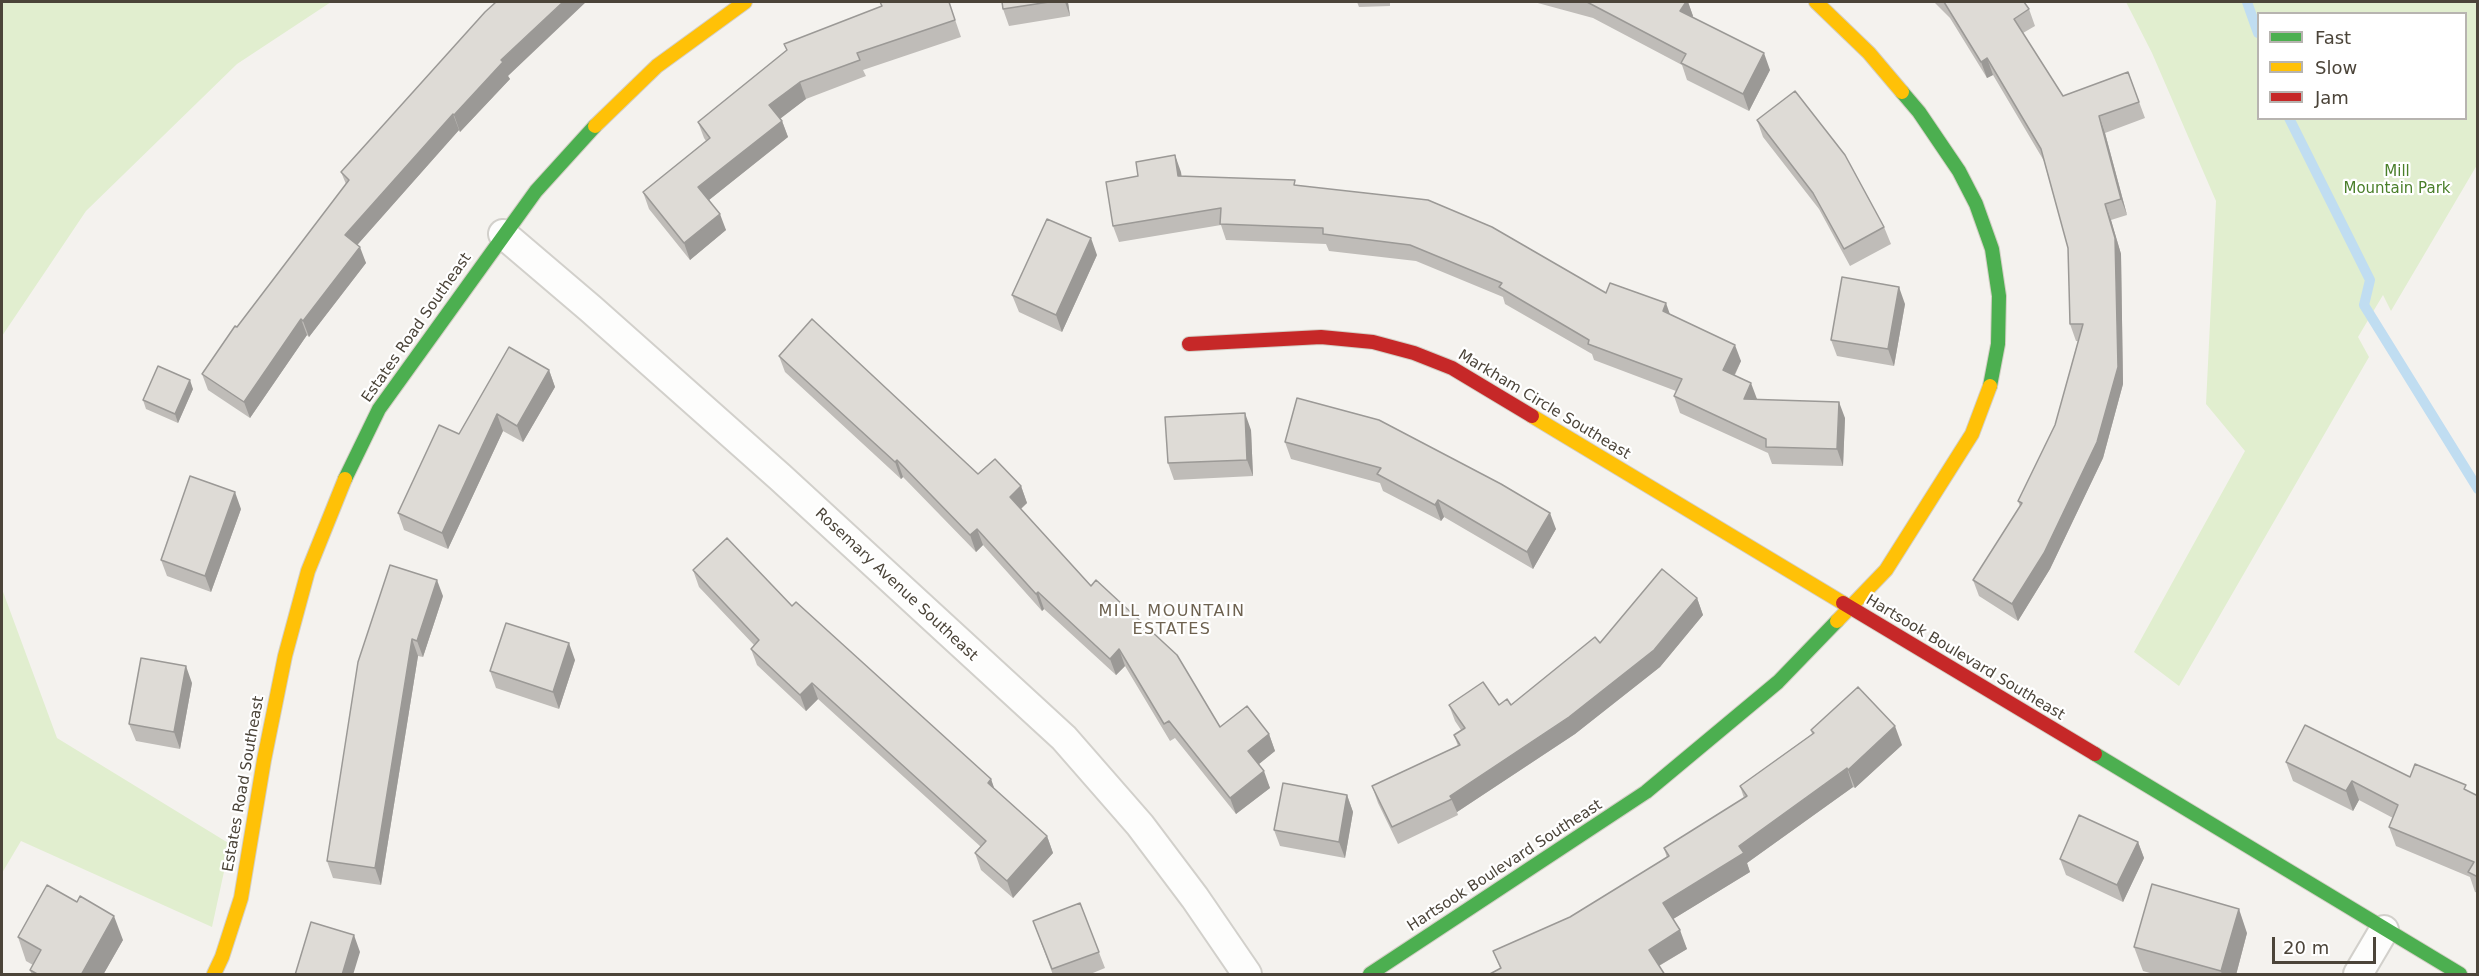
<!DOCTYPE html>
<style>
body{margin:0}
#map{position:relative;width:2479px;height:976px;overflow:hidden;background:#f4f2ee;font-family:"DejaVu Sans",sans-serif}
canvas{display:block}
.frame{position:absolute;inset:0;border:3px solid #4b4439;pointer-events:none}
.legend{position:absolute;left:2257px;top:12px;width:210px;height:108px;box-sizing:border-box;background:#fff;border:2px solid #b7b4b0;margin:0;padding:8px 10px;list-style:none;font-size:18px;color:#4b4439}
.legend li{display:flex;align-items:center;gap:12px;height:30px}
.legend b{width:30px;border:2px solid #b7b4b0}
.scale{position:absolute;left:2272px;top:937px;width:104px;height:27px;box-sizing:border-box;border:3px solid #4b4439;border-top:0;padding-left:8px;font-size:18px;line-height:21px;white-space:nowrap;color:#4b4439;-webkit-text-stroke:4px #fff;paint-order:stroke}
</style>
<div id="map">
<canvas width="2479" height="976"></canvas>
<div class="frame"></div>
<ul class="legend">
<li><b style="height:8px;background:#4caf50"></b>Fast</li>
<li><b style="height:8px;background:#ffc107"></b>Slow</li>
<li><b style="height:8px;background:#c62828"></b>Jam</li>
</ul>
<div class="scale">20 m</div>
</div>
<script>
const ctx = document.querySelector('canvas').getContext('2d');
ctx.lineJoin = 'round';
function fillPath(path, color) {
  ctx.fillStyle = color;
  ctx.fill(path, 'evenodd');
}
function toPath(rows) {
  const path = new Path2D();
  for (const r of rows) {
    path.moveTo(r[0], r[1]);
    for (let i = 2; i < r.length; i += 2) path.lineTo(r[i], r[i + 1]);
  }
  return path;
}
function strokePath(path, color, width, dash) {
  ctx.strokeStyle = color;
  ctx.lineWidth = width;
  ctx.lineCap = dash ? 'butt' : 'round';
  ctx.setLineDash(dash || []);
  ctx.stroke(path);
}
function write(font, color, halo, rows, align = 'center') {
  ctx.font = font + ' "DejaVu Sans",sans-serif';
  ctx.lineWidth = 4.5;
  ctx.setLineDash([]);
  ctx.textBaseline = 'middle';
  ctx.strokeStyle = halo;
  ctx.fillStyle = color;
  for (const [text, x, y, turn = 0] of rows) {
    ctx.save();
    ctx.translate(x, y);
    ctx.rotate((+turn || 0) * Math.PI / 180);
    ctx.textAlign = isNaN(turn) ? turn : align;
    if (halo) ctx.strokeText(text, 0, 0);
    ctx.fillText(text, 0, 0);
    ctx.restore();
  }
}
fillPath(toPath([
 [2,2,331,2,237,64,86,211,2,336],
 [2126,2,2477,2,2477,165,2391,311,2383,295,2358,337,2369,357,2179,686,2134,652,2245,451,2206,404,2216,201,2152,53],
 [2258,14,2466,14,2466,118,2258,118],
 [2,589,57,738,230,844,212,927,21,841,2,873]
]), '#e1eecf');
strokePath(toPath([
 [2247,2,2258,33],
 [2289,118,2370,280,2364,305,2478,489]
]), '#c0ddf1', 10);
const street = toPath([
 [503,234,591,309,780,477,1064,738,1140,825,1195,898,1247,974],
 [2358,974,2384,930]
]);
const fast = toPath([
 [1902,92,1919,112,1959,171,1976,204,1992,249,1999,296,1998,344,1990,386],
 [345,479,379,409,536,191,595,126],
 [2095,754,2460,974],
 [1370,974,1646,792,1778,682,1837,621]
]);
const slow = toPath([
 [1816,2,1869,53,1902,92],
 [595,126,657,66,745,2],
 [1532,416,1843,603],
 [1837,621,1886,570,1972,434,1990,386],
 [214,974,222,957,241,898,264,760,285,656,308,571,345,479]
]);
const jam = toPath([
 [1189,344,1321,337,1373,342,1414,353,1452,368,1532,416],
 [1843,603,2095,754]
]);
strokePath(street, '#d2d0cb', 32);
strokePath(fast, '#d3cfc5', 16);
strokePath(slow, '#d3cfc5', 16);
strokePath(jam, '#d3cfc5', 16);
strokePath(street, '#fdfdfc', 28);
strokePath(fast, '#4caf50', 14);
strokePath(slow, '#ffc107', 14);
strokePath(jam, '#c62828', 14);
fillPath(toPath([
 [949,2,961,37,863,70,866,76,806,99,780,118,782,121,788,137,709,200,726,230,690,260,649,209,643,192,706,141,704,138,698,122,787,50],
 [1002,2,1103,2,1068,3,1070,16,1009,26,1003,9],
 [1357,2,1390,2,1390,6,1359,7],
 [1534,2,1688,2,1693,16,1692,17,1770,70,1749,111,1687,80,1682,65,1593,18],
 [1934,2,2024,2,2029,9,2035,26,2023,33,2063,96,2128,72,2145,118,2105,133,2127,215,2111,220,2121,254,2123,384,2103,458,2050,569,2018,621,1979,596,1973,580,2020,506,2018,501,2055,425,2078,341,2076,341,2070,324,2068,248,2044,161,1993,75,1987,78,1950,18],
 [508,76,510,79,460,132,459,130,357,245,366,263,309,337,307,335,250,418,208,390,202,374,346,184,341,172],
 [1757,120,1884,227,1891,244,1850,266,1819,209,1763,137],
 [1175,155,1181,176,1296,185,1606,293,1670,314,1741,361,1735,375,1757,399,1845,418,1843,466,1772,464,1768,453,1680,413,1674,396,1676,391,1594,360,1592,354,1505,304,1503,297,1416,261,1329,251,1326,244,1226,240,1221,225,1119,242,1113,226,1138,176],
 [1097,255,1062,332,1019,312,1012,295],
 [1905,304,1894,366,1837,356,1831,340],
 [779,356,978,474,1021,486,1027,503,1021,509,1220,727,1269,734,1275,751,1259,764,1270,788,1236,814,1175,738,1170,741,1125,666,1116,675,1044,609,1042,611,983,545,976,552,903,477,901,479,785,372],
 [549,370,555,387,523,442,503,431,448,549,404,530,398,513,459,434],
 [193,389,178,423,146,409,143,400],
 [1297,398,1556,529,1533,569,1444,517,1441,521,1383,491,1380,483,1291,459,1285,442],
 [1251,430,1253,476,1174,480,1168,463],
 [241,509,211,592,167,576,161,560],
 [693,570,792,606,991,779,994,789,1047,836,1053,853,1013,898,981,870,975,853,981,847,818,699,806,711,757,665,751,649,754,645,699,587],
 [443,596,423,657,418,656,381,885,333,878,327,861,358,662],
 [1697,598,1703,615,1660,667,1575,734,1457,812,1458,815,1398,844,1378,803,1372,786,1458,746,1454,735,1461,730,1455,721,1449,705,1511,705,1600,643],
 [575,660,559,709,496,688,490,671],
 [192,683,180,749,136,741,129,724],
 [1811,730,1902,745,1855,788,1853,787,1747,863,1750,872,1673,919,1687,949,1659,966,1500,968,1493,951,1570,917,1667,858,1664,848,1744,798,1740,786,1812,734],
 [2286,762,2410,777,2468,791,2478,796,2478,893,2475,892,2470,877,2396,846,2389,827,2393,818,2359,800,2353,811,2293,781],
 [1347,795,1353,812,1345,858,1280,846,1274,830],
 [2138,842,2144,858,2123,902,2066,875,2060,859],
 [1080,903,1105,968,1088,975,1053,975,1033,921],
 [2247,933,2236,975,2157,975,2143,971,2134,947],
 [18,937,123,940,103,975,32,975,30,970,33,965,26,961]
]), '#bfbcb8');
fillPath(toPath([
 [563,2,586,2,508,76,510,79,460,132,454,115,501,60],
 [1065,2,1068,2,1070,16],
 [1686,2,1688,2,1693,16,1686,28,1680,11],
 [1764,53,1770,70,1749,111,1743,94],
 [1987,58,1993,75,1987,78,1981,62],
 [800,82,806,99,776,122,769,105],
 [453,114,459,130,351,252,345,235],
 [2099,116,2105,133,2127,215,2121,199],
 [782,121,788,137,704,204,698,187],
 [1175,155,1181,172,1184,192,1178,176],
 [2105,204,2111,220,2121,254,2123,384,2103,458,2050,569,2018,621,2012,604,2115,238],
 [720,214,726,230,690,260,684,243],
 [1091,238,1097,255,1062,332,1056,315],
 [360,247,366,263,309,337,303,321],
 [1899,287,1905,304,1894,366,1888,349],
 [1666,303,1672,320,1663,311],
 [301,319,307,335,250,418,244,402],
 [1735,345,1741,361,1729,386,1723,370],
 [549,370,555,387,523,442,517,426],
 [190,380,193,389,178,423,175,414],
 [1751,383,1757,399,1744,399],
 [1839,402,1845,418,1843,466,1837,449],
 [1245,413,1251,430,1253,476,1247,460],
 [497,414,503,431,448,549,442,533],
 [897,460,903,477,901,479,895,462],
 [1021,486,1027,503,1016,513,1010,497],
 [235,492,241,509,211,592,205,576],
 [1438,500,1444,517,1441,521,1435,505],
 [1550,513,1556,529,1533,569,1527,552],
 [977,529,983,545,976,552,970,535],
 [437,580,443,596,423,657,417,641],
 [1038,592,1044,609,1042,611,1036,594],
 [1697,598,1703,615,1660,667,1575,734,1457,812,1450,796],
 [412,639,418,656,381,885,375,868],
 [569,643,575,660,559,709,553,692],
 [1119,649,1125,666,1116,675,1110,659],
 [186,666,192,683,180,749,174,732],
 [812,683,818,699,806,711,800,695],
 [1895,726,1902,745,1855,788,1848,770],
 [1269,734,1275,751,1254,768,1248,751],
 [1847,768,1853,787,1747,863,1750,872,1670,921,1663,903,1739,846],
 [1264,771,1270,788,1236,814,1230,798],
 [991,779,997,796,988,783],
 [2352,781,2359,800,2353,811,2346,791],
 [1347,795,1353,812,1345,858,1339,842],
 [1047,836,1053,853,1013,898,1007,881],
 [2138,842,2144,858,2123,902,2117,885],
 [2239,909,2247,933,2236,975,2222,975,2221,971],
 [114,916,123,940,103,975,81,975],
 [1680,930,1687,949,1655,968,1649,950],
 [354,935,360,952,353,975,342,975]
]), '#9b9996');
const building = toPath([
 [496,2,563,2,501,60,503,62,454,115,453,114,345,235,360,247,303,321,301,319,244,402,202,374,235,326,237,327,349,180,341,172,485,12,496,2],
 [880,2,949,2,955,20,857,53,860,60,800,82,769,105,782,121,698,187,720,214,684,243,643,192,710,138,698,122,787,50,784,44,882,6,880,2],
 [1002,2,1049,2,1003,9,1002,2],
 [1587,2,1686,2,1680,11,1764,53,1743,94,1681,63,1686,54,1587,2],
 [1944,2,2024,2,2029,9,2014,19,2063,96,2128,72,2139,102,2099,116,2121,199,2105,204,2115,238,2118,367,2097,442,2044,553,2012,604,1973,580,2022,503,2018,501,2055,425,2083,324,2070,324,2068,248,2041,149,1987,58,1981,62,1944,2],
 [1795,91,1845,155,1884,227,1844,249,1813,193,1757,120,1795,91],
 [1175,155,1178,176,1295,180,1294,185,1428,200,1492,227,1606,293,1610,283,1666,303,1663,311,1735,345,1723,370,1751,383,1744,399,1839,402,1837,449,1766,447,1766,439,1674,396,1682,379,1588,344,1589,340,1499,287,1502,283,1410,245,1323,234,1323,228,1220,224,1221,208,1113,226,1106,182,1138,176,1136,162,1175,155],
 [1047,219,1091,238,1056,315,1012,295,1047,219],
 [1842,277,1899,287,1888,349,1831,340,1842,277],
 [812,319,978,474,995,459,1021,486,1010,497,1091,586,1096,580,1177,655,1220,727,1247,706,1269,734,1248,751,1264,771,1230,798,1169,721,1164,724,1119,649,1110,659,1038,592,1036,594,977,529,970,535,897,460,895,462,779,356,812,319],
 [509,347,549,370,517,426,497,414,442,533,398,513,439,425,459,434,509,347],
 [158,366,190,380,175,414,143,400,158,366],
 [1297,398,1379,420,1501,484,1550,513,1527,552,1438,500,1435,505,1377,474,1381,468,1285,442,1297,398],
 [1245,413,1247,460,1168,463,1165,417,1245,413],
 [190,476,235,492,205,576,161,560,190,476],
 [727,538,792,606,796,602,991,779,988,783,1047,836,1007,881,975,853,986,841,812,683,800,695,751,649,759,640,693,570,727,538],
 [390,565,437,580,417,641,412,639,375,868,327,861,358,662,390,565],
 [1662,569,1697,598,1654,650,1569,717,1450,796,1452,799,1392,827,1372,786,1460,745,1454,735,1465,728,1449,705,1483,682,1499,705,1507,699,1511,705,1595,637,1600,643,1662,569],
 [506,623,569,643,553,692,490,671,506,623],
 [141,658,186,666,174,732,129,724,141,658],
 [1858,687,1895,726,1848,770,1847,768,1739,846,1744,853,1663,903,1680,930,1649,950,1665,975,1488,975,1501,968,1493,951,1570,917,1669,856,1664,848,1747,796,1740,786,1814,733,1811,730,1858,687],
 [2305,725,2410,777,2415,764,2466,785,2464,789,2478,796,2478,877,2468,872,2474,862,2389,827,2398,805,2352,781,2346,791,2286,762,2305,725],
 [1283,783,1347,795,1339,842,1274,830,1283,783],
 [2079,815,2138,842,2117,885,2060,859,2079,815],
 [2152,884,2239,909,2221,971,2134,947,2152,884],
 [47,885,77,902,80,896,114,916,81,975,39,975,30,970,41,950,18,937,47,885],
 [1080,903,1099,952,1052,969,1033,921,1080,903],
 [311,922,354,935,342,975,295,975,311,922]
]);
fillPath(building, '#dedbd6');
strokePath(building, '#9b9996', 1.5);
write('15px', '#4a7f2a', '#fff', [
 ["Mill",2397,172],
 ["Mountain Park",2397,189]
]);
write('15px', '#4b4439', '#fff', [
 ["Estates Road Southeast",417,328,-55],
 ["Markham Circle Southeast",1544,405,31],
 ["Rosemary Avenue Southeast",896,585,43],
 ["Hartsook Boulevard Southeast",1965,658,31],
 ["Estates Road Southeast",244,784,-80],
 ["Hartsook Boulevard Southeast",1505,866,-33]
]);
ctx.letterSpacing = '1.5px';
write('16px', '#6e6250', '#fff', [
 ["MILL MOUNTAIN",1172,612],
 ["ESTATES",1172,630]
]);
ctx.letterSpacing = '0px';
</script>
